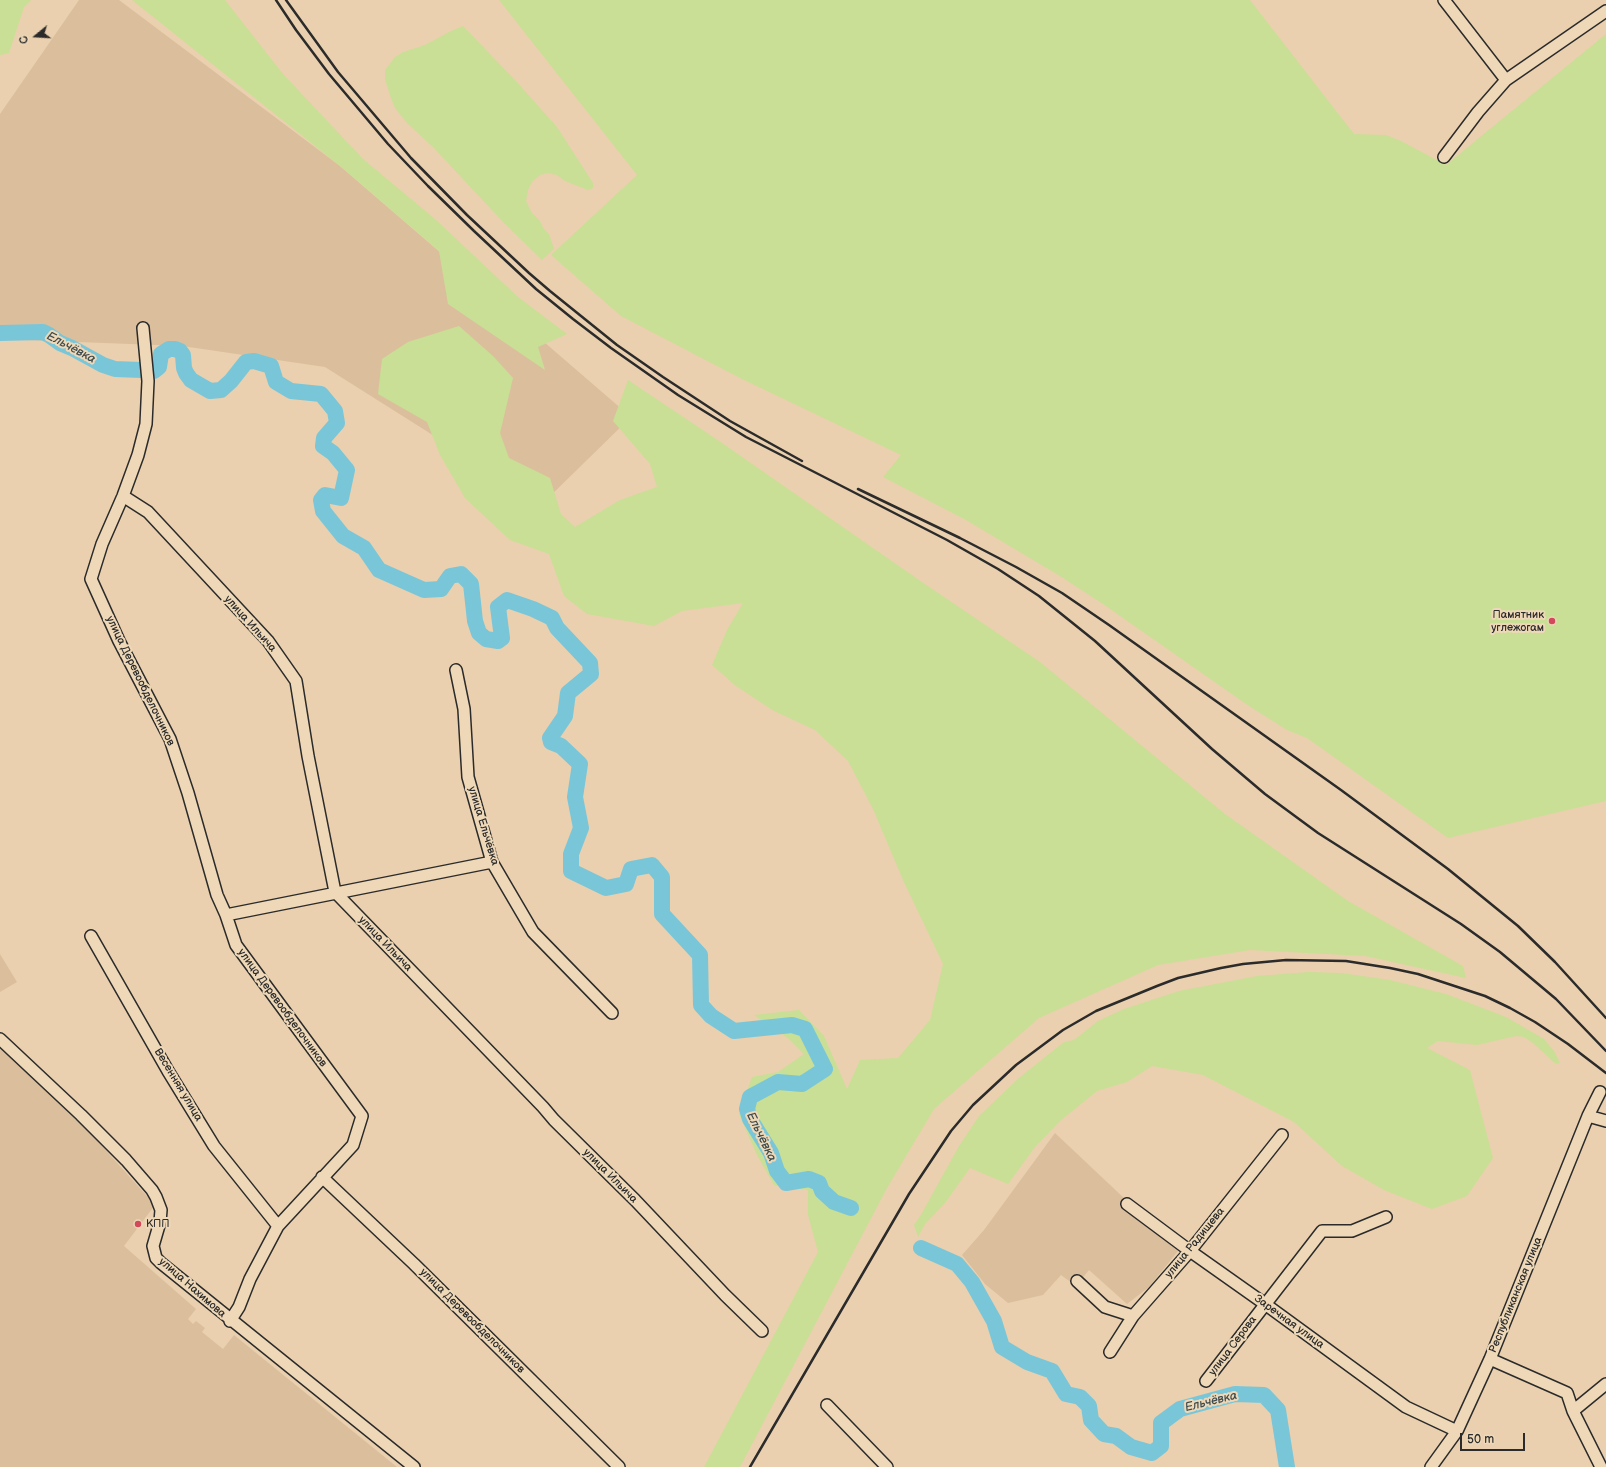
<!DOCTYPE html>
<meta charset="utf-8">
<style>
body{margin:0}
#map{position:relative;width:1606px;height:1467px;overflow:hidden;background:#ead0ae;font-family:"Balsamiq Sans",sans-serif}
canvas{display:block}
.north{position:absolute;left:16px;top:16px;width:40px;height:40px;-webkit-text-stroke:3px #eed8b7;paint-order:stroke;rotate:252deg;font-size:11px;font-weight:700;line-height:16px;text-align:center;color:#2b2b2b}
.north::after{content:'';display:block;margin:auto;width:14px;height:18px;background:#2b2b2b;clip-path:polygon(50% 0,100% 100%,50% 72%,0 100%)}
.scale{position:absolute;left:1460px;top:1433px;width:65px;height:18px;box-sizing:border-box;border:2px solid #2b2b2b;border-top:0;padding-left:5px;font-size:12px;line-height:14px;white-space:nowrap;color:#2b2b2b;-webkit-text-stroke:3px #eed8b7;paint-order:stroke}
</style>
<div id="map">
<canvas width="1606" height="1467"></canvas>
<div class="north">С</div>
<div class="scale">50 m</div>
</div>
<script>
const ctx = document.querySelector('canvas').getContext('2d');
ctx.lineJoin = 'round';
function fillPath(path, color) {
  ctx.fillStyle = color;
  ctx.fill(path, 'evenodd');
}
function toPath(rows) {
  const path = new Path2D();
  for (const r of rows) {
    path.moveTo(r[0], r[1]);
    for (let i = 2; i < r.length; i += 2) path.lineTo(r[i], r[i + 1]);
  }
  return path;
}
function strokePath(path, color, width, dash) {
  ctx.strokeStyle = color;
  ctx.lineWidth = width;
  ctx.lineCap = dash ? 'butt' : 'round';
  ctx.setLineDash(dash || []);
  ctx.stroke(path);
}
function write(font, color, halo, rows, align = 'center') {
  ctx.font = font + ' "Balsamiq Sans",sans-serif';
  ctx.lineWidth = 4;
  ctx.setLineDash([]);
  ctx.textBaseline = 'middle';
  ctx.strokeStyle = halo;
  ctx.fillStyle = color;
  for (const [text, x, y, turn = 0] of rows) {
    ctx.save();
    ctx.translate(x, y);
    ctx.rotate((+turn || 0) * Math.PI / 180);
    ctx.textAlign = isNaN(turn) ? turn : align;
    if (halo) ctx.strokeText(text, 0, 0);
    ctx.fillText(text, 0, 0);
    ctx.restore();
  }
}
fillPath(toPath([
 [79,0,119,0,340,166,631,417,542,504,325,367,182,346,0,339,0,114],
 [0,954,17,982,0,992],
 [0,1047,74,1115,155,1205,124,1246,196,1309,188,1319,193,1324,196,1321,205,1328,202,1332,223,1349,234,1335,397,1467,0,1467],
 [1055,1133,1125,1199,1120,1206,1178,1251,1149,1287,1127,1304,1089,1270,1076,1286,1061,1275,1043,1295,1008,1303,985,1284,962,1255,984,1230]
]), '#dbbf9d');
fillPath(toPath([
 [0,0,31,0,24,7,9,53,0,55],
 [132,0,225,0,283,74,363,159,435,219,518,297,567,334,538,347,545,370,448,304,439,251,340,166],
 [499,0,1250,0,1354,134,1386,135,1401,141,1446,165,1606,34,1606,801,1448,838,1307,738,1287,730,1249,706,1103,604,1060,576,966,520,883,477,901,455,742,379,621,316,551,255,637,175],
 [463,26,515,80,557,127,593,183,593,188,588,190,565,181,557,175,547,173,540,175,532,182,528,190,526,201,532,213,540,221,544,229,549,234,554,249,542,260,504,223,434,148,407,123,395,108,391,98,385,79,385,70,395,57,403,52,425,45,451,31],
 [459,326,493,356,513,378,500,433,509,458,550,478,561,514,575,527,620,500,657,487,650,464,613,421,628,380,722,443,919,580,1040,662,1225,814,1348,901,1463,966,1466,978,1365,956,1250,950,1158,965,1039,1018,934,1109,887,1188,740,1467,704,1467,818,1252,808,1215,808,1190,774,1185,757,1155,739,1114,752,1077,778,1072,804,1054,789,1039,754,1015,799,1010,824,1036,847,1089,860,1060,898,1058,930,1020,943,964,903,880,873,809,848,761,815,730,774,711,736,686,712,665,727,630,743,603,682,611,654,626,587,614,564,596,549,554,510,540,465,498,440,455,427,422,378,394,382,359,408,342],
 [1309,972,1341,973,1390,980,1446,994,1506,1017,1544,1039,1554,1051,1560,1063,1556,1064,1533,1043,1524,1037,1516,1036,1477,1045,1438,1041,1427,1048,1470,1070,1493,1158,1467,1196,1432,1209,1384,1190,1342,1166,1294,1122,1203,1075,1152,1066,1127,1082,1097,1091,1060,1121,1035,1147,1008,1184,970,1168,945,1203,925,1224,918,1237,914,1225,922,1213,959,1146,979,1116,1020,1077,1064,1042,1074,1040,1098,1021,1124,1009,1179,991,1257,976]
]), '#c9df95');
strokePath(toPath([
 [0,333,43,332,49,335,60,343,72,348,103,365,115,369,141,370],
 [154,371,159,367,161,354,169,349,175,349,180,351,183,355,184,368,186,373,191,380,210,391,221,390,231,381,246,362,254,361,271,366,276,382,291,391,321,394,335,411,337,423,324,438,323,446,333,453,347,470,341,498,325,495,321,500,323,511,343,536,364,548,379,570,424,590,441,589,450,576,461,574,471,584,475,621,479,633,486,639,498,641,502,638,498,607,507,600,533,609,552,618,557,628,590,663,591,674,568,693,565,716,550,738,551,742,561,746,580,764,575,797,581,828,571,854,571,871,606,888,626,884,631,869,652,865,662,877,662,914,700,955,701,1005,711,1016,734,1031,792,1025,805,1029,825,1069,802,1084,778,1082,750,1097,747,1109,750,1119,771,1153,777,1171,786,1183,809,1179,819,1183,822,1191,834,1202,851,1208],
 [921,1248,957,1264,972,1282,994,1321,1002,1347,1027,1362,1052,1371,1066,1394,1080,1397,1089,1406,1091,1420,1104,1434,1116,1436,1131,1447,1152,1453,1161,1446,1161,1423,1180,1409,1235,1394,1264,1395,1278,1410,1287,1467]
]), '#7ac6d9', 16);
const minor = toPath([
 [1444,0,1506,80],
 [1444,157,1478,112,1506,80,1606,11],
 [143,328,148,381,146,424,138,455,123,496,102,544,91,579,119,641,170,739,188,793,217,895,226,915,236,945,362,1116,353,1145,278,1226,250,1279,239,1307,230,1321],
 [123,496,148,512,268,641,296,681,308,756,335,892,543,1107,554,1120,635,1200,725,1295,762,1331],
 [456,670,464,709,468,777,492,862,533,932,612,1013],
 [226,915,492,862],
 [91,936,168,1071,214,1146,278,1226],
 [0,1039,81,1115,126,1160,152,1190,156,1197,161,1210,160,1222,153,1246,156,1258,161,1263,414,1467],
 [1588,1116,1606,1121],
 [322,1177,414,1264,619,1467],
 [1127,1204,1190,1251,1265,1304,1406,1407,1457,1431],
 [1077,1281,1105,1307,1133,1316],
 [1110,1352,1133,1316,1190,1251,1282,1135],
 [1490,1359,1567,1393,1573,1411,1601,1467],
 [1206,1381,1322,1231,1352,1231,1386,1217],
 [827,1405,887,1467],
 [1573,1411,1606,1384],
 [1431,1467,1457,1431,1490,1359,1588,1116,1600,1092]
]);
strokePath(minor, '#2b2b2b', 14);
strokePath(minor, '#eed8b7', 11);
strokePath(toPath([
 [276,0,296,30,329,74,388,144,428,186,474,231,536,289,573,319,611,348,678,395,746,437,947,540,998,569,1039,596,1095,641,1212,749,1265,794,1318,833,1461,924,1500,952,1556,999,1606,1051],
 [286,0,338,72,411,158,467,215,529,273,550,291,617,345,663,377,730,421,802,461],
 [858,489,960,538,1016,567,1062,593,1109,625,1341,790,1448,869,1518,926,1555,962,1606,1018],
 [750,1467,909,1194,951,1131,973,1105,1016,1065,1063,1030,1096,1011,1157,986,1178,978,1221,968,1243,964,1286,960,1346,961,1390,968,1418,974,1485,996,1510,1008,1535,1022,1568,1044,1606,1073]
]), '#2b2b2b', 2.5);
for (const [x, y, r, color] of [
 [1552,621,4,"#d1495b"],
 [138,1224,4,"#d1495b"]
]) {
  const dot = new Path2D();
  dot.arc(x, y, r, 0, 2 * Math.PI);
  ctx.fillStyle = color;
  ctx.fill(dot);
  strokePath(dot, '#eed8b7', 1.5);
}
write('11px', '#2b2b2b', '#eed8b7', [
 ["Памятник",1544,615],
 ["углежогам",1544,628],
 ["КПП",146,1224,"left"]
], 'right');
write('11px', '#2b2b2b', '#eed8b7', [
 ["улица Ильича",250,624,48],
 ["улица Деревообделочников",140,681,64],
 ["улица Ельчёвка",483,826,73],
 ["улица Ильича",385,944,46],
 ["улица Деревообделочников",282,1008,54],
 ["Весенняя улица",178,1085,59],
 ["улица Ильича",610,1176,45],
 ["улица Радищева",1195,1243,-51],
 ["улица Нахимова",192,1288,41],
 ["Республиканская улица",1516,1295,-68],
 ["улица Деревообделочников",472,1321,45],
 ["Заречная улица",1289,1322,36],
 ["улица Серова",1233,1346,-53]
]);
write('italic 12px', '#3b4a4e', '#eed8b7', [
 ["Ельчёвка",71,348,28],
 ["Ельчёвка",761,1137,64],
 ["Ельчёвка",1211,1402,-14]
]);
</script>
